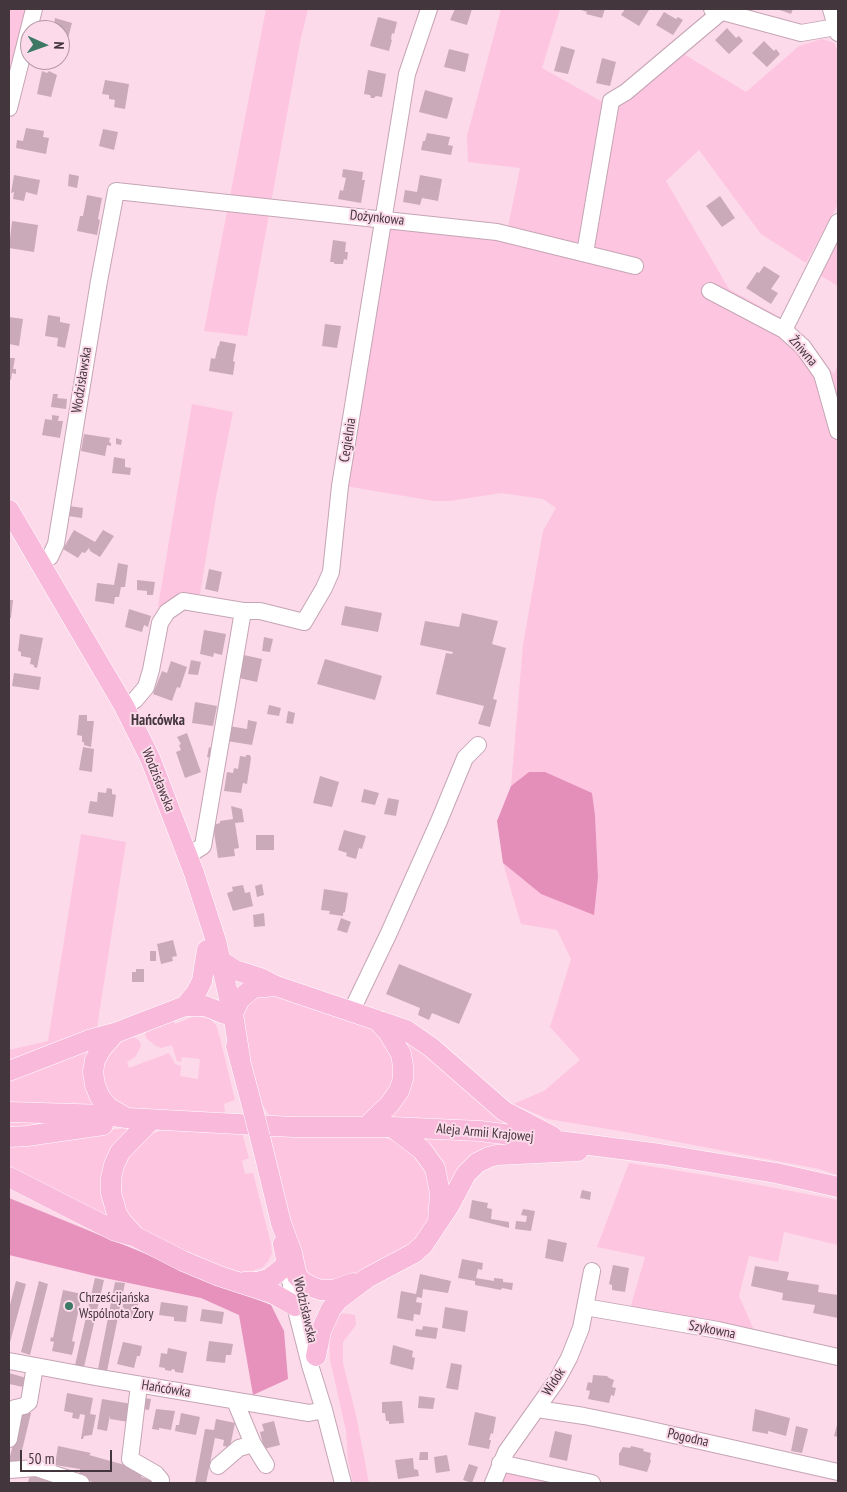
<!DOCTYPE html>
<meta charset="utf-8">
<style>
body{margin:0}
#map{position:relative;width:847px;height:1492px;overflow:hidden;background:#fcdaea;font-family:"PT Sans Narrow",sans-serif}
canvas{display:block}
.frame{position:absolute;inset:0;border:10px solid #43363c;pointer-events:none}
.north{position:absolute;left:20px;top:20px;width:50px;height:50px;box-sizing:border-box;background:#fcdaea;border:1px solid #b298a4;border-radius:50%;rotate:92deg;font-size:14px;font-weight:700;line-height:20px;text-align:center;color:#43363c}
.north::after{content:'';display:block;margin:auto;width:18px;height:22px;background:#3c7863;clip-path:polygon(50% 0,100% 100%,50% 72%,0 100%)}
.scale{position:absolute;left:20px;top:1450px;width:92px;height:22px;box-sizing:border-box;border:2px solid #43363c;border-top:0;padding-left:6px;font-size:15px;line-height:18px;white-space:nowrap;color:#43363c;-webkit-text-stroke:4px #fcdaea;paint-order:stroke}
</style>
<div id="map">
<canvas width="847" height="1492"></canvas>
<div class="frame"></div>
<div class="north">N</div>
<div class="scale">50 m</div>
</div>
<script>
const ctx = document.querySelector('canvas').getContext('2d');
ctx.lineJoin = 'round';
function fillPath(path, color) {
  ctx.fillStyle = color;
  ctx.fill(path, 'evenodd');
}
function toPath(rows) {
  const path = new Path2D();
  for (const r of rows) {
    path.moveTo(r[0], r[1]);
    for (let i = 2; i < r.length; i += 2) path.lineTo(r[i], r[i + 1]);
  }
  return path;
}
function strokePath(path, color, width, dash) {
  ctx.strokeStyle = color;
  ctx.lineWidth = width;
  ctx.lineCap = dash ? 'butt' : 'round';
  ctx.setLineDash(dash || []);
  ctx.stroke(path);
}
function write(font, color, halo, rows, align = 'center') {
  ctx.font = font + ' "PT Sans Narrow",sans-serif';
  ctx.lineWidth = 4;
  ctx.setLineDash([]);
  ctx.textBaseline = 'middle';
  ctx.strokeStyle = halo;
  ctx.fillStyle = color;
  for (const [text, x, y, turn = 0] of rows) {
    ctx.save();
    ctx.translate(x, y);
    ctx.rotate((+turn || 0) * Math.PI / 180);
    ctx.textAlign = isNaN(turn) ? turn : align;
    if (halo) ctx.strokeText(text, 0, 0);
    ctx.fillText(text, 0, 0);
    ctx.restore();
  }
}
fillPath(toPath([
 [9,9,28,9,9,87],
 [266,9,308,9,300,42,247,336,204,331],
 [501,9,560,9,542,68,608,105,682,53,746,92,799,46,822,39,834,43,838,51,838,204,806,263,761,234,699,150,666,181,729,289,781,318,834,374,838,365,838,1175,819,1169,620,1131,548,1119,513,1104,544,1091,580,1060,550,1027,571,959,557,930,521,924,503,863,541,894,598,877,595,815,592,793,529,772,511,786,523,645,543,531,556,508,543,499,501,493,450,501,434,501,345,486,392,216,508,227,520,168,468,162,467,136],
 [838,235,838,286,818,274],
 [192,404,233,412,216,497,200,594,158,607],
 [81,834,126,842,97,1027,9,1060,9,1050,48,1041],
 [268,993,369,1026,383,1037,395,1065,392,1088,368,1114,359,1118,271,1118,260,1101,240,1028,246,1002],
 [195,1016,207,1018,211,1020,216,1025,220,1038,235,1100,224,1104,225,1114,131,1111,120,1106,106,1091,101,1071,107,1053,129,1035,139,1040,141,1046,135,1057,127,1062,129,1068,169,1053,175,1064,181,1066,180,1076,198,1079,200,1059,182,1057,181,1062,177,1061,172,1045,161,1048,156,1046,147,1039,145,1035,148,1027,172,1018,175,1024],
 [404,1035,514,1128,388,1119,405,1041],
 [91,1044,97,1106,9,1105,9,1076],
 [9,1118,73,1121,9,1132],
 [127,1128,128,1130,111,1220,9,1173,9,1142],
 [166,1129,242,1133,249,1158,242,1161,245,1174,253,1173,271,1244,272,1253,269,1260,262,1268,254,1270,255,1278,213,1266,145,1233,126,1213,119,1189,124,1161,151,1134],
 [268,1135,383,1137,395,1141,414,1154,426,1171,431,1186,429,1220,417,1242,339,1284,314,1280,300,1267],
 [420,1136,513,1142,451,1190],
 [629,1163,711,1176,838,1200,838,1245,784,1232,778,1262,749,1256,739,1296,754,1330,630,1309,645,1257,597,1247],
 [342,1313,355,1315,356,1325,343,1342,343,1363,356,1415,369,1483,353,1483,348,1460,346,1431,330,1360,329,1339,334,1321],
 [504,1468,568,1483,501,1483]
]), '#fdc5e0');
fillPath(toPath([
 [9,1198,271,1305,284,1331,288,1379,253,1395,239,1315,201,1298,95,1276,9,1255]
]), '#e692bd');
fillPath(toPath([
 [529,772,545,772,592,793,595,815,598,877,594,915,541,894,503,863,497,821,511,786]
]), '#e38fba');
fillPath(toPath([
 [455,9,472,9,467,25,450,20],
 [578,9,605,9,602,18,586,14,587,12],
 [625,9,648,9,649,10,639,26,621,15],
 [777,9,793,9,791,14],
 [664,12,676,19,678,17,683,20,673,35,656,25],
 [378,17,397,22,394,34,392,33,391,39,392,40,389,51,370,46],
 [55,18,72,23,66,46,60,45,60,30,53,30],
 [727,28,736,38,739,36,743,41,729,54,715,40],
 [764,41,774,51,776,49,780,54,767,67,752,53],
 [561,46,575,50,568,74,554,71],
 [449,49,469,54,465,72,444,67],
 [602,58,616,62,610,86,596,83],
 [368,70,386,74,382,97,376,96,374,98,371,98,370,95,364,94],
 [42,71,47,73,49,71,57,75,51,97,37,94],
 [105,80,129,84,125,109,114,107,115,100,109,99,109,95,102,94],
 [425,90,453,98,447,119,419,112],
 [26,128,44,131,43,137,49,138,46,154,16,148,17,140,23,141],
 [103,129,118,132,114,150,99,146],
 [427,133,450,137,448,145,453,146,451,155,421,150,423,141,425,141],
 [343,169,363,172,362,180,365,180,361,203,338,199,340,190,343,191,346,178,342,177],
 [69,174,79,176,77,188,68,186],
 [14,175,40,180,37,195,26,192,24,201,13,199,14,192,11,193],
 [420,175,442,179,438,201,422,198,420,205,403,202,405,190,417,192],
 [87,195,102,198,98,219,100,220,97,235,77,231,80,216,83,216],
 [720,196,735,218,722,227,706,206],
 [12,221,38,225,34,252,9,248],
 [333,240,346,242,345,252,348,252,347,260,344,259,343,264,335,264,333,262,330,262],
 [764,266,780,276,771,289,778,293,771,304,746,288,757,272,759,273],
 [48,315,60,317,60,322,70,324,65,348,57,346,58,338,45,336],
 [9,317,23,319,19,346,9,344],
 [325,324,341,326,337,348,322,346],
 [220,341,236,344,233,361,235,362,233,375,209,371,211,358,215,359,218,346,219,346],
 [9,358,15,358,13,369,16,369,16,374,12,373,11,380,9,379],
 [53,394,58,394,57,398,67,399,66,409,51,407],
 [52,415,59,416,58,421,63,421,60,438,42,435,45,419,52,420],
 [84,434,110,438,109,442,111,443,111,446,107,445,105,456,81,451],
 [116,438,122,440,121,445,116,444],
 [114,457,125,459,125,467,131,468,130,475,112,473],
 [69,506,83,508,82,518,68,516],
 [74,530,95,542,103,530,114,536,100,557,90,551,89,548,85,553,82,552,78,558,63,549],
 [118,563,128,565,125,587,121,587,119,597,115,597,114,604,95,601,97,583,114,585],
 [209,569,222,572,218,592,205,589],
 [137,580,155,582,153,595,147,595,147,591,137,590],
 [9,600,13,600,11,618,9,618],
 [345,606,382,613,378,632,341,625],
 [129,609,151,616,148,627,144,625,142,632,125,627],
 [462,613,498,621,492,644,506,648,493,699,497,700,490,727,478,724,484,706,436,694,446,653,452,654,453,652,420,645,425,621,459,627],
 [204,630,226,634,222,655,214,653,213,657,200,654],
 [20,634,43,638,37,668,34,667,34,665,30,664,31,658,21,656,21,652,18,651],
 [264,637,273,639,270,652,262,651],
 [244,655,262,659,257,682,239,678],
 [325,659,382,676,375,700,317,684],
 [191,660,201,662,198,675,188,674],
 [171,661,187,667,180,688,177,687,172,701,153,694,162,671,167,673],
 [14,673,41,677,39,690,12,686],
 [195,702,217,706,213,726,192,723],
 [269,705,281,708,279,716,267,714],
 [288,711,295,713,293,724,286,723],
 [79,715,87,715,87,721,94,721,91,747,84,745,84,742,82,742,82,736,77,735],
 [248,720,257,722,252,745,227,741,229,726,247,729],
 [187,733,201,772,185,778,176,752,181,750,179,745,181,744,177,737],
 [212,744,216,744,214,758,207,757,209,747,211,748],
 [83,747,94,749,92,772,79,770],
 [246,755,250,755,251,758,247,784,243,783,241,793,224,791,227,772,233,773,234,768,238,769,240,756,246,757],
 [320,776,339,782,332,807,313,803],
 [107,788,112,789,112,794,116,795,113,817,88,813,90,801,97,802,98,792,106,793],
 [364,789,379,793,375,805,361,802],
 [388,798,399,800,396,816,384,814],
 [231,806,242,809,244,822,235,823,239,848,234,849,235,856,218,858,213,825,220,823,220,821,233,819],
 [344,830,366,836,362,849,359,848,356,859,346,856,347,853,338,850],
 [256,835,274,835,274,850,256,850],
 [262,884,264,895,257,897,255,886],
 [243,885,245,893,250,892,253,906,233,911,227,893,233,891,232,887],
 [324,889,348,893,345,912,343,913,343,916,329,914,330,911,321,910],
 [264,913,265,926,254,927,253,915],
 [341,918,351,922,347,933,337,930],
 [173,940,177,956,172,957,173,961,161,964,157,944],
 [150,951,156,951,156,961,150,961],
 [399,964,472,994,459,1024,432,1013,429,1020,418,1015,420,1008,386,994],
 [136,969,144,969,144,982,132,982,132,972,136,972],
 [582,1190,591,1192,590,1200,580,1198],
 [472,1200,488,1203,487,1208,492,1209,491,1219,509,1222,509,1228,469,1218],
 [523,1209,535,1211,531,1231,515,1229,516,1221,526,1222,527,1216,521,1215],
 [548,1239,567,1243,563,1262,545,1258],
 [462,1259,483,1263,482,1270,478,1269,476,1278,494,1281,494,1278,503,1279,503,1282,513,1283,512,1290,502,1288,501,1290,475,1285,475,1281,458,1278],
 [613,1265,629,1268,625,1292,612,1290,612,1285,609,1284],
 [755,1266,789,1272,787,1280,819,1285,818,1292,838,1295,838,1318,813,1313,815,1305,782,1300,783,1293,751,1286],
 [420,1274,451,1281,448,1293,423,1289,422,1298,417,1297,416,1302,422,1303,420,1315,414,1314,413,1321,397,1318,401,1291,416,1294],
 [95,1278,104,1280,84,1367,75,1365],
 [16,1281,26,1284,9,1346,9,1309],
 [39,1281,48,1284,30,1355,21,1352],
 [115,1282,125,1283,107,1371,98,1369],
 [63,1290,82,1294,72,1341,75,1342,72,1355,52,1351,54,1342,50,1341,51,1337,53,1338],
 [124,1297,139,1300,135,1320,121,1317],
 [161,1302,188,1306,186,1322,174,1321,174,1317,159,1315],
 [445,1307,468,1311,465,1332,442,1328],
 [202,1309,224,1312,222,1324,200,1321],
 [423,1326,438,1328,436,1339,415,1336,416,1329,422,1330],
 [209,1341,233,1344,231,1355,226,1355,225,1363,206,1361],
 [123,1342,142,1346,140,1356,137,1356,134,1368,117,1364],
 [393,1345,413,1351,412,1357,415,1358,413,1370,390,1364],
 [168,1348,187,1352,183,1373,175,1372,175,1370,172,1369,171,1371,165,1370,165,1368,159,1367,161,1353,167,1354],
 [451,1363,462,1365,458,1390,446,1388],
 [9,1373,30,1379,28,1388,9,1384],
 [593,1375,607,1376,609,1378,614,1380,612,1387,616,1388,614,1396,611,1395,609,1403,588,1399,590,1391,586,1390,588,1382,592,1383],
 [67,1393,93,1398,90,1414,96,1415,92,1435,84,1436,83,1439,81,1439,85,1415,80,1414,79,1419,72,1418,73,1413,64,1411],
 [419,1396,435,1398,433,1409,418,1408],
 [145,1398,151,1399,149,1410,143,1409],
 [102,1399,132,1404,129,1422,110,1419,110,1415,107,1431,97,1429],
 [402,1401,404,1423,389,1424,389,1421,386,1421,385,1413,382,1413,382,1402],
 [156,1409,175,1411,171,1430,159,1428,159,1430,152,1429],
 [755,1409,790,1418,786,1436,768,1431,768,1434,752,1431],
 [22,1411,31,1413,18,1467,9,1465,9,1460],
 [475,1412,496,1417,493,1434,491,1433,489,1440,491,1440,489,1449,468,1445],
 [181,1413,200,1417,196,1435,175,1431,176,1425,179,1425],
 [216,1419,235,1423,230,1447,223,1446,224,1440,215,1438,206,1483,195,1483,205,1429,214,1430],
 [274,1421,280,1445,264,1449,260,1432,264,1431,262,1424],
 [837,1425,838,1426,838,1437,834,1436],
 [796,1426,808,1429,802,1453,791,1451],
 [555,1431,572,1435,567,1461,549,1457],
 [58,1446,91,1453,89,1455,132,1467,131,1470,143,1473,141,1477,153,1481,152,1483,96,1483,82,1479,79,1475,80,1469,55,1465],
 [631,1446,644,1449,643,1451,651,1453,650,1459,651,1461,647,1472,619,1465,619,1454,623,1447,630,1448],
 [420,1452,428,1452,428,1460,419,1460],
 [447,1455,450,1471,436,1473,434,1457],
 [413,1458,414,1469,418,1470,419,1476,398,1479,395,1460],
 [469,1464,478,1467,472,1483,463,1480],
 [31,1473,59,1483,28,1482]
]), '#caaab9');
const minor = toPath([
 [712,9,801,33,836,27],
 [831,9,838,33],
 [9,108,34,9],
 [585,253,611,101,626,92,721,12],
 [710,291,784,330,803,347,822,374,838,431],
 [784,330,838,222],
 [40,564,50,557,56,544,99,281,116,191,497,232,635,266],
 [124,706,135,700,146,687,151,670,160,623,167,612,183,601,243,611,260,611,304,622,324,588,331,572,340,486,407,74,429,9],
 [187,856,203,846,243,611],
 [351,1012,388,935,439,821,465,758,478,745],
 [287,1264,295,1306,310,1365,324,1410,343,1483],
 [585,1307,718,1330,838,1357],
 [9,1361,95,1377,309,1413,324,1410],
 [139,1385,130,1459,156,1474,161,1480,160,1483],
 [235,1401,253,1444,266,1465],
 [537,1409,584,1416,638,1427,838,1472],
 [9,1439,15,1408,24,1406,29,1402,35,1366],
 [500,1463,592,1483],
 [218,1466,239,1448,253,1444],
 [9,1470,36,1468,81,1483],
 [493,1483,506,1452,557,1380,569,1358,581,1328,592,1271]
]);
const major = toPath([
 [9,510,124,706,150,758,194,873,216,941,234,1020,240,1058],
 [221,961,235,970,260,978,276,986,406,1030,432,1048,504,1111,552,1136],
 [185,1006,196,993,202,981,207,950],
 [233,1013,240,999,253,988,276,986],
 [115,1033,101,1049,95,1060,93,1072,95,1085,100,1097,108,1107,125,1117],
 [236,1046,251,1102],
 [9,1071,89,1040,115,1033,185,1006,205,1006,225,1014],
 [9,1112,107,1115,127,1118,293,1127,392,1127,480,1131,660,1154,776,1173,838,1187],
 [366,1127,389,1105,399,1091,403,1079,403,1066,401,1054,388,1032,377,1020],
 [392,1127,422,1150,435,1168,440,1193,438,1221],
 [9,1137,27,1136,103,1125],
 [260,1137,281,1223,292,1253,297,1276,303,1282,312,1287,321,1290,334,1290,353,1283],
 [9,1177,115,1231,136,1237,183,1261,219,1276,274,1294,295,1306],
 [136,1237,122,1222,117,1214,111,1193,111,1178,114,1165,120,1152,151,1120],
 [244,1282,258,1282,269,1279,278,1272,287,1264,283,1244],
 [316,1356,321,1331,331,1309,338,1300,367,1278,414,1253,423,1245,449,1206,466,1174,477,1163,489,1157,497,1155,578,1151]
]);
strokePath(minor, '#c5a5b4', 18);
strokePath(major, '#fff', 21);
strokePath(minor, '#fff', 16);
strokePath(major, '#f8b9db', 20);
const majorBridge = toPath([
 [251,1102,260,1137]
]);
strokePath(majorBridge, '#fff', 21, []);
strokePath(majorBridge, '#f8b9db', 20);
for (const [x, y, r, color] of [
 [69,1306,5,"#3c7863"]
]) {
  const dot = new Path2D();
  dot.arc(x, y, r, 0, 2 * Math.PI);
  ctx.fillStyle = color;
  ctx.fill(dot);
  strokePath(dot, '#fcdaea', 2);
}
write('14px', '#43363c', '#fcdaea', [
 ["Dożynkowa",377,218,6],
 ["Żniwna",803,351,49],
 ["Wodzisławska",82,380,-81],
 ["Cegielnia",348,440,-81],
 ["Wodzisławska",158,780,68],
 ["Aleja Armii Krajowej",485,1133,5],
 ["Wodzisławska",305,1310,77],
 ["Szykowna",712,1330,11],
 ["Widok",554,1382,-57],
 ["Hańcówka",166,1389,9],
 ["Pogodna",688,1438,13]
]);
write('14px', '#43363c', '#fcdaea', [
 ["Chrześcijańska",79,1298],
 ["Wspólnota Żory",79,1314]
], 'left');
write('bold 15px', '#43363c', '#fcdaea', [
 ["Hańcówka",158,721]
]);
</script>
